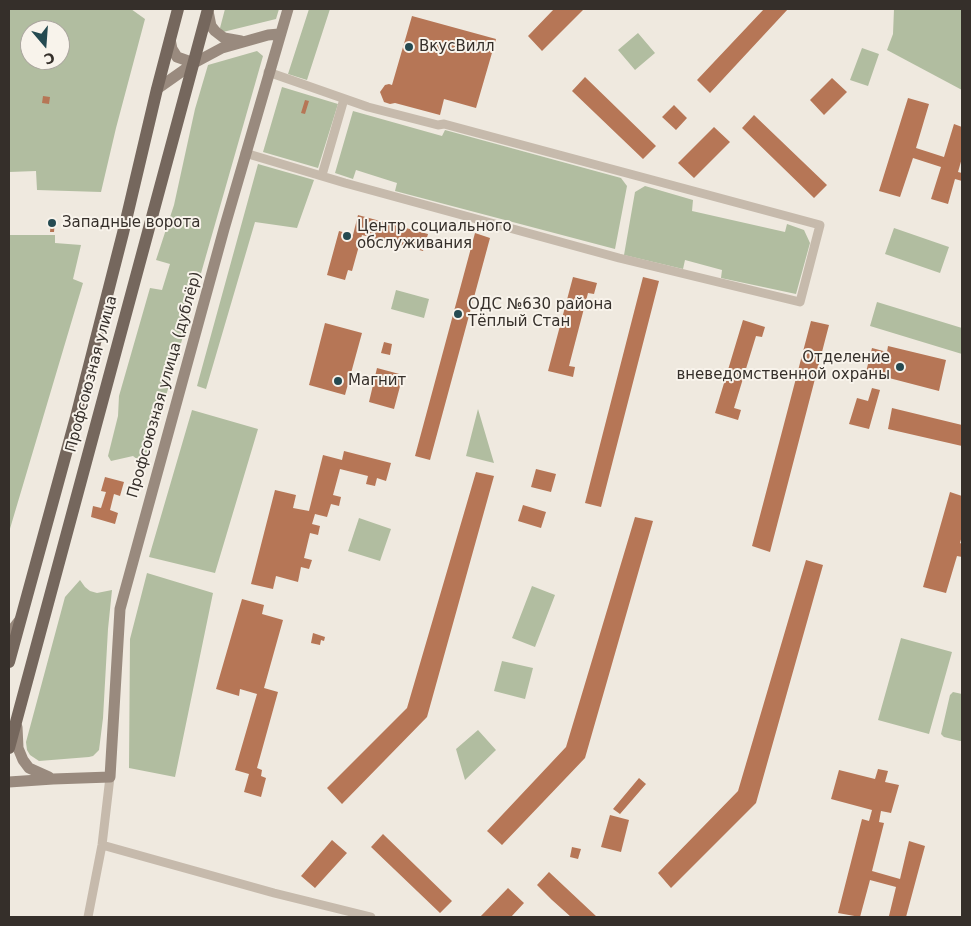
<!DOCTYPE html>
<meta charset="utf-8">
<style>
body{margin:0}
#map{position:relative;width:971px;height:926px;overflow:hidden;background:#efe9df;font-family:"DejaVu Sans",sans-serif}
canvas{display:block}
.frame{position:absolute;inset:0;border:10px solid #352f2a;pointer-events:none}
.north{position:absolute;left:20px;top:20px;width:50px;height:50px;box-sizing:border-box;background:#f8f3eb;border:1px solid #aaa59e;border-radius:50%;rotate:162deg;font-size:14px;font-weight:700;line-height:20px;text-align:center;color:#352f2a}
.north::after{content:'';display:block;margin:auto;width:18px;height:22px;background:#254a51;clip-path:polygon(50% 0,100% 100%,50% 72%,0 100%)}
</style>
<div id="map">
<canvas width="971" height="926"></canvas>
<div class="frame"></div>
<div class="north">С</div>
</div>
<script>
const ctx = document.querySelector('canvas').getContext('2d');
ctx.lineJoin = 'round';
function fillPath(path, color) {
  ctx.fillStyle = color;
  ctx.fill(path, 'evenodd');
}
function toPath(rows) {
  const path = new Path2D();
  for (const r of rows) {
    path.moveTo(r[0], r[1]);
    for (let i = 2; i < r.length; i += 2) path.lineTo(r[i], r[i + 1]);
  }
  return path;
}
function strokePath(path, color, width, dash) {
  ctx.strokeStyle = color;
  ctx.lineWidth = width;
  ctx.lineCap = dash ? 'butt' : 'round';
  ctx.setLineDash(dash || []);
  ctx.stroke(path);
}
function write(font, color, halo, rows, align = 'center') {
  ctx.font = font + ' "DejaVu Sans",sans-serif';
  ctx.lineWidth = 4;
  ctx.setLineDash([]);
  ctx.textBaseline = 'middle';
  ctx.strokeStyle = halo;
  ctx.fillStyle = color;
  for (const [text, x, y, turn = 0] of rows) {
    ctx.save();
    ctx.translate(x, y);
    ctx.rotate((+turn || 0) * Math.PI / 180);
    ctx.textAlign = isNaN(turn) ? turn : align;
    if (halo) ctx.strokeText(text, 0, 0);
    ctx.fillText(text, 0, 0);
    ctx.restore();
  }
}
fillPath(toPath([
 [9,9,131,9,145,19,116,128,101,192,37,190,36,171,9,172],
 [30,30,60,30,60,60,30,60],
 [225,9,279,9,276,19,223,32,220,28],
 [309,9,330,9,307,80,288,74],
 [894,9,962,9,962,90,887,50,893,34],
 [638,33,655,53,635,70,618,50],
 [862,48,879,54,868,86,850,80],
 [257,51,263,56,146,466,133,456,111,461,108,456,118,416,119,396,150,288,162,290,170,264,156,260,174,205,195,109,208,65],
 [282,87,338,104,318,168,263,152],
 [353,111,442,136,445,130,621,178,627,186,615,249,395,191,397,183,356,170,353,179,335,173],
 [258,164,314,180,297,228,255,222,206,389,197,386],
 [645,186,693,200,692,211,785,232,787,224,804,230,810,243,796,294,721,278,722,270,685,260,683,269,624,255,635,192],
 [894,228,949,247,940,273,885,254],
 [9,235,55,235,55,243,81,245,73,279,83,283,9,532],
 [396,290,429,299,424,318,391,309],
 [877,302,962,328,962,354,870,326],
 [478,409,494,463,466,456],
 [192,410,258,429,215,573,149,557],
 [359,518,391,529,380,561,348,551],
 [147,573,213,593,175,777,129,768,130,639],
 [80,580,85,587,90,591,97,593,112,590,108,629,103,718,99,750,93,756,89,757,39,761,30,755,27,750,26,742,65,597],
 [532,586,555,595,535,647,512,638],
 [901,638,952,652,929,734,878,720],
 [502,661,533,668,525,699,494,691],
 [953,692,962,694,962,741,960,741,944,737,941,734,950,695],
 [478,730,496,750,465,780,456,749]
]), '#b1bda0');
fillPath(toPath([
 [554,9,584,9,542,51,528,36],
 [764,9,788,9,710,93,697,80],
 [412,16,496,39,476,108,444,99,440,115,395,103,390,104,384,102,380,92,385,85,389,84,392,85],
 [585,77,656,146,643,159,572,91],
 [832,78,847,92,824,115,810,100],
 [43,96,50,97,49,104,42,103],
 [908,98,929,104,916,148,944,157,954,124,962,127,962,158,958,172,962,173,962,181,955,179,948,204,931,199,941,167,913,158,900,197,879,191],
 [305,100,309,101,305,114,301,113],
 [674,105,687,118,676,130,662,117],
 [754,115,827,185,814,198,742,128],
 [714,127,730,142,694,178,678,163],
 [358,215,428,234,423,251,362,235,352,271,348,270,345,280,327,275,339,231,353,235],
 [51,220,55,220,54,232,50,232],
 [475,233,490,238,430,460,415,456],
 [573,277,597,283,594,294,588,293,569,366,575,367,573,377,548,371],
 [643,277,659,281,601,507,585,503],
 [743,320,765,327,762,337,756,336,734,408,741,410,738,420,715,413],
 [811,321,829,325,770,552,752,546],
 [325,323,362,333,345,395,309,385],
 [384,342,392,344,390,355,381,353],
 [888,346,946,360,939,391,866,372,872,348,887,352],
 [377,368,403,375,394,409,369,402],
 [872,388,880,390,869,429,849,424,857,398,868,401],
 [892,408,962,425,962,446,888,429],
 [344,451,391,463,386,481,377,478,375,486,366,484,368,476,340,469,333,495,341,497,339,506,331,504,327,517,315,514,312,524,320,526,318,535,310,533,304,558,312,560,309,569,301,567,298,582,276,576,273,589,251,584,275,490,296,495,293,508,309,511,323,455,342,460],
 [536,469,556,474,551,492,531,487],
 [476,472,494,476,427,717,342,804,327,788,407,708],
 [105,477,124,482,120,496,114,494,110,510,118,513,115,524,91,517,93,506,101,508,106,492,101,491],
 [950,492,962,496,962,536,960,543,962,544,962,557,957,556,946,593,923,587],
 [523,505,546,512,541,528,518,521],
 [635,517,653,521,585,758,502,845,487,831,566,747],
 [806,560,823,565,756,803,671,888,658,873,738,791],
 [242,599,264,605,262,614,283,620,264,688,278,692,257,768,262,770,261,776,266,778,261,797,244,792,249,774,235,770,257,694,240,689,239,696,216,689],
 [313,633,325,637,324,641,321,640,320,645,311,643],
 [878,769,888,771,885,782,899,785,891,813,881,811,879,822,884,823,872,871,900,879,909,841,925,846,906,917,889,916,896,887,870,880,860,917,838,913,862,819,869,821,872,810,831,799,839,770,875,779],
 [639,778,646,784,620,814,613,809],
 [610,815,629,820,621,852,601,847],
 [383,834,452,901,440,913,371,847],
 [332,840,347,853,315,888,301,876],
 [572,847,581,849,578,859,570,857],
 [549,872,597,917,571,917,552,900,537,885],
 [508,888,524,903,511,917,480,917]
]), '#b67656');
strokePath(toPath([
 [245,153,345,183,619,258,800,302,820,225,444,124,438,125,368,107,268,72],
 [322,175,344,99],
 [102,845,274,893,371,917],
 [88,917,102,845,110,777]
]), '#c6baac', 9);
strokePath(toPath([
 [208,11,211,26,215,31,224,38,241,41],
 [170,39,172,49,177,57,194,63],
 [157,89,194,63,222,48,268,35,279,34],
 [9,634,20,620],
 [17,727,18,748,23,760,29,768,49,777],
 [9,782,53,779,110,777,120,609,224,229,288,9]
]), '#998a7e', 11);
strokePath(toPath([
 [9,662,76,417,123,233,157,89,178,9],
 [9,748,208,9]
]), '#75675d', 12);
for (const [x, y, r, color] of [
 [409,47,5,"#254a51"],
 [52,223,5,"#254a51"],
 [347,236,5,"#254a51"],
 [458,314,5,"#254a51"],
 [900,367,5,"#254a51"],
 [338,381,5,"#254a51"]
]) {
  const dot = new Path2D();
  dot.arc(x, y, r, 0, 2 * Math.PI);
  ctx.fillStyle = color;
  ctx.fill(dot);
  strokePath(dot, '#f8f3eb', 2);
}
write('15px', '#352f2a', '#f8f3eb', [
 ["ВкусВилл",419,47],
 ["Западные ворота",62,223],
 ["Центр социального",357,227],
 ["обслуживания",357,244],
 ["ОДС №630 района",468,305],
 ["Тёплый Стан",468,322],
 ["Отделение",890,358,"right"],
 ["вневедомственной охраны",890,375,"right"],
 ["Магнит",348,381]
], 'left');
write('15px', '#352f2a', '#f8f3eb', [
 ["Профсоюзная улица",92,374,-75],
 ["Профсоюзная улица (дублёр)",165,385,-74]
]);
</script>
